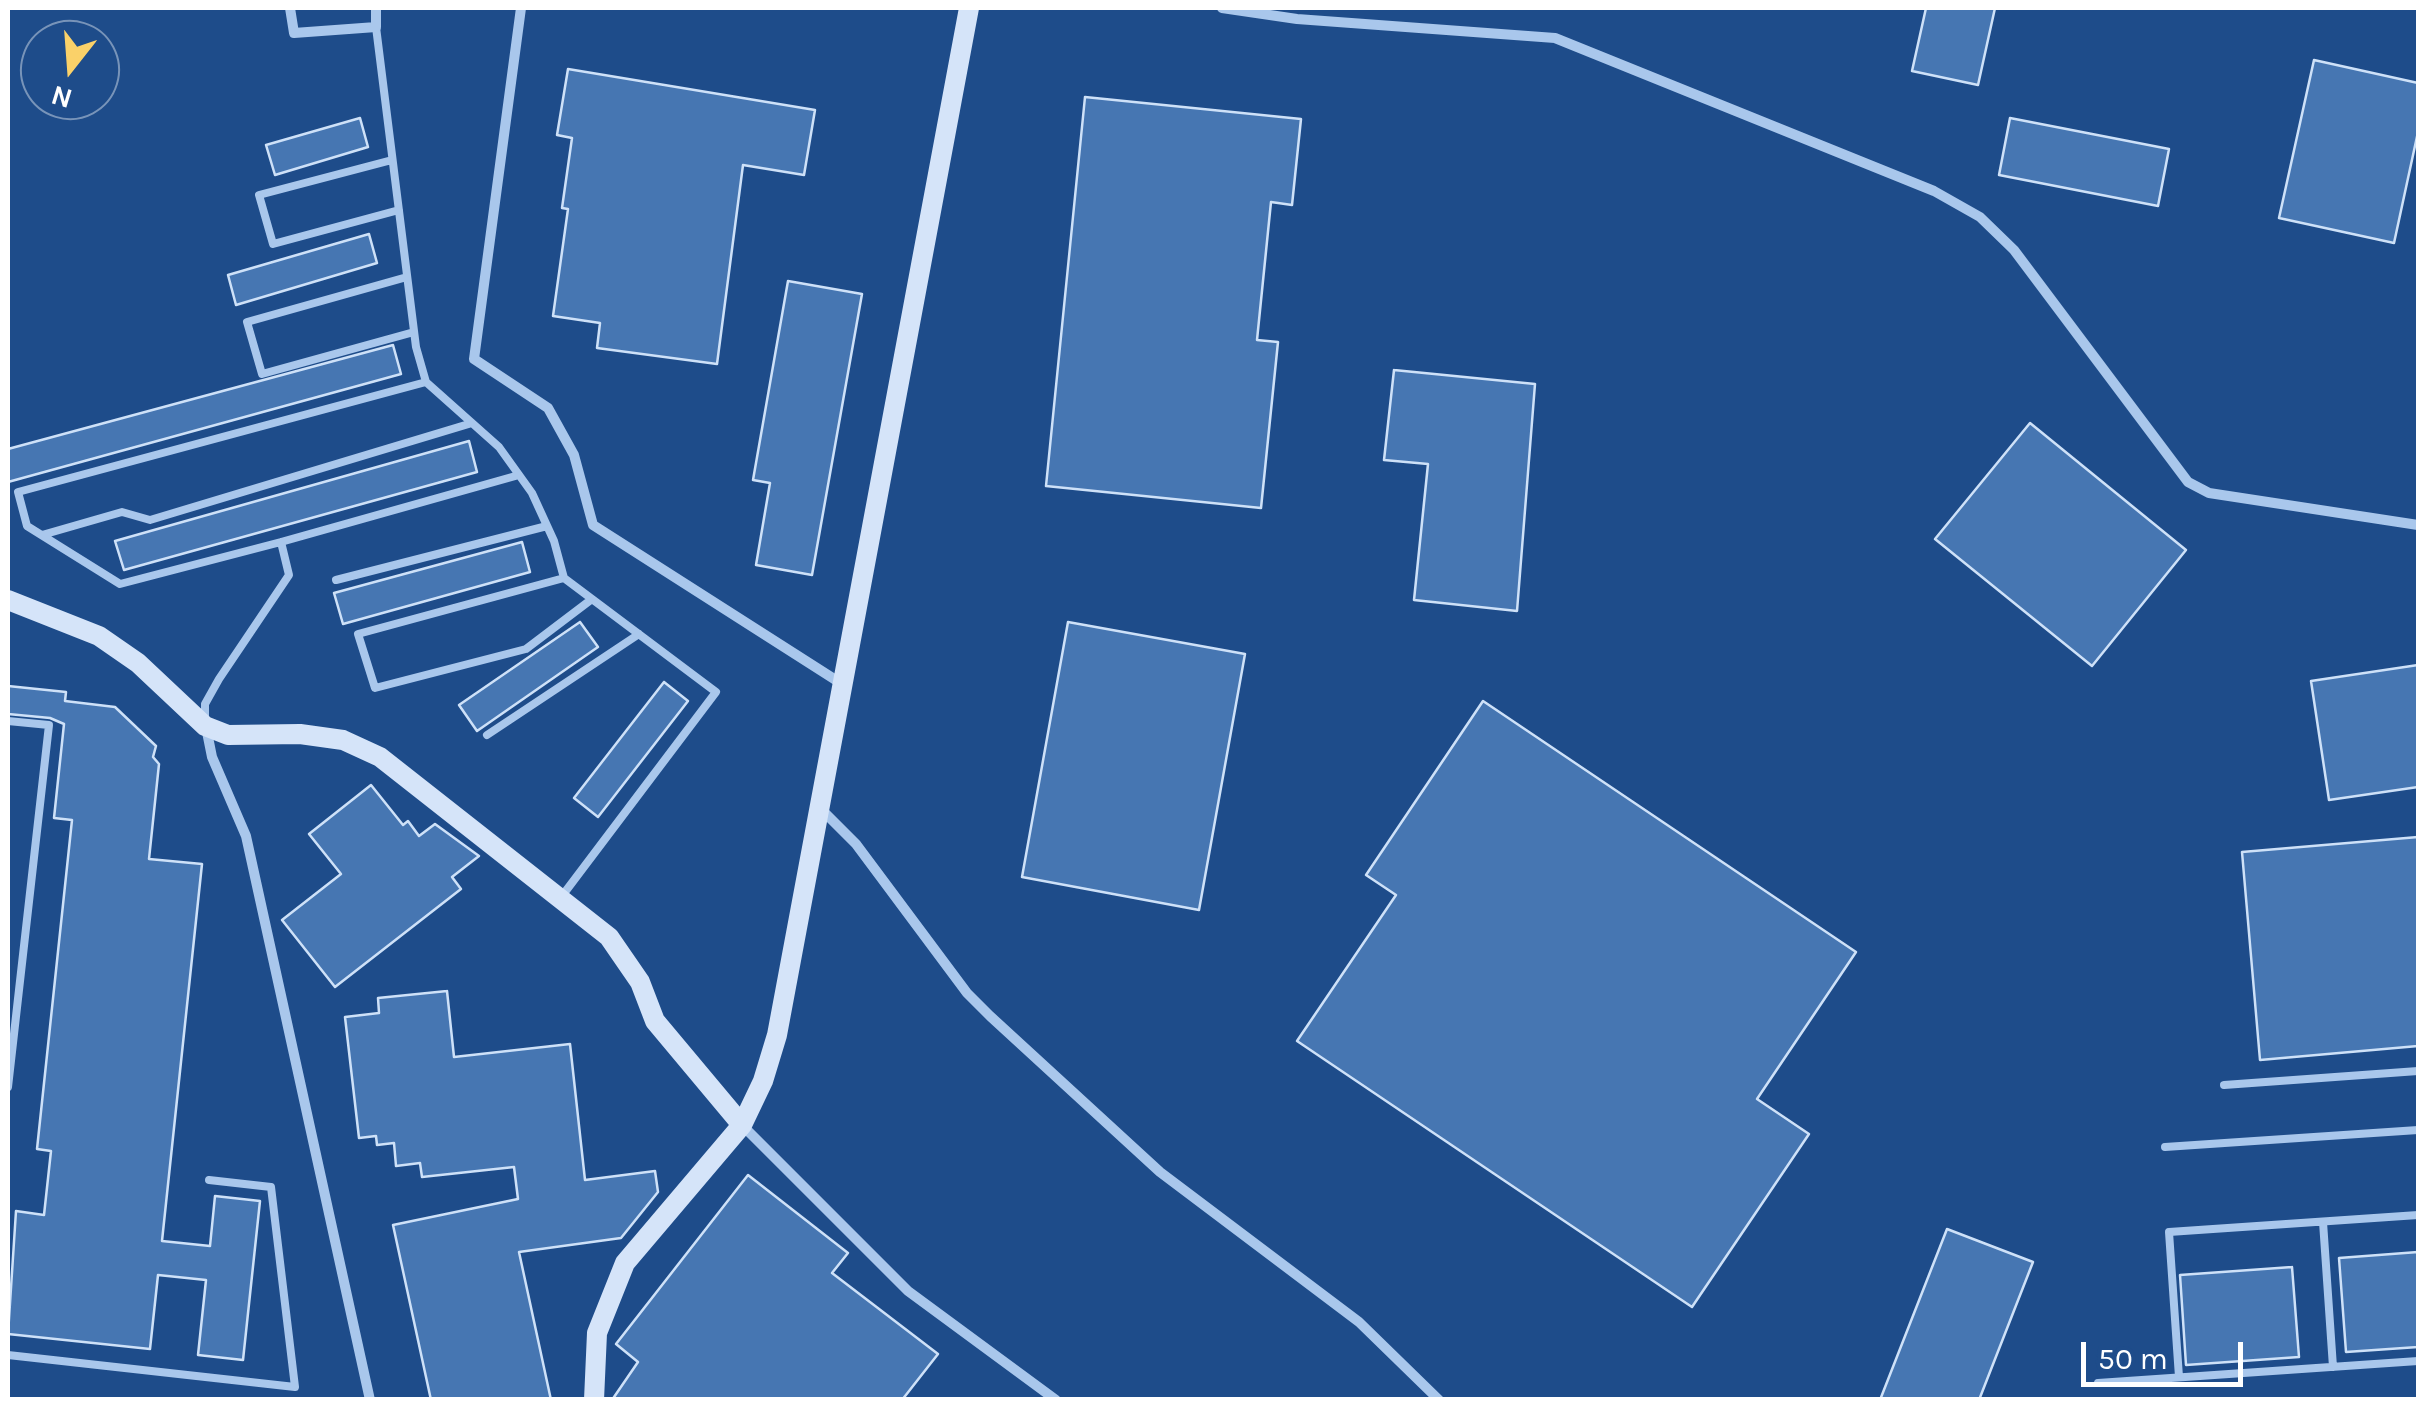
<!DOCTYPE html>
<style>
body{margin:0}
#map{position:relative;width:2426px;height:1407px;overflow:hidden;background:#1e4c8a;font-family:Karla,sans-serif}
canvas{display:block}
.frame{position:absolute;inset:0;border:10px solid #fff;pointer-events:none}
.north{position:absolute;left:20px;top:20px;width:100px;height:100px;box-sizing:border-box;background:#1e4c8a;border:2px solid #7894b9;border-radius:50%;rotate:197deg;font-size:28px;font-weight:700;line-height:40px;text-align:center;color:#fff}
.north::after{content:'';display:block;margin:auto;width:35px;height:45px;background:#fad169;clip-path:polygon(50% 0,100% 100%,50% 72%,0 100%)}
.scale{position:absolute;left:2081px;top:1342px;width:162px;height:45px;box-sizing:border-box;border:5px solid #fff;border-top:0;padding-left:12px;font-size:30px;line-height:35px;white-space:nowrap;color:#fff;-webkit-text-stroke:8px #1e4c8a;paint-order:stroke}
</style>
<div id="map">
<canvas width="2426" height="1407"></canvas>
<div class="frame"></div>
<div class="north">N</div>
<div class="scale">50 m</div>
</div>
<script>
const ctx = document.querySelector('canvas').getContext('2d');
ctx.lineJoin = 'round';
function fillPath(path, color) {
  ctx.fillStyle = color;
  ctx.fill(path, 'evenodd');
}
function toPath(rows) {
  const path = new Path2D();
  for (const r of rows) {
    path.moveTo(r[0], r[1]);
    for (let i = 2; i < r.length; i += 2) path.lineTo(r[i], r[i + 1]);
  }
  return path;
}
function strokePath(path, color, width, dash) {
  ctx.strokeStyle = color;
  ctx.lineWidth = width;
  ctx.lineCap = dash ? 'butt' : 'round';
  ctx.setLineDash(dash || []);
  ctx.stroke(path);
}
const building = toPath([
 [1926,8,1995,8,1978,85,1912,71,1926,8],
 [2314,60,2418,83,2418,132,2394,243,2279,218,2314,60],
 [568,69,815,110,804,175,743,165,717,364,597,348,600,323,553,316,568,209,562,208,572,138,557,135,568,69],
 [1085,97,1301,119,1292,205,1271,202,1257,340,1278,342,1261,508,1046,486,1085,97],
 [360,118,368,147,275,175,266,145,360,118],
 [2010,118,2169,149,2158,206,1999,175,2010,118],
 [369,234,377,263,236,305,228,275,369,234],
 [788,281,862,294,812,575,756,565,770,483,753,480,788,281],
 [393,345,401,374,8,482,8,449,393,345],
 [1394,370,1535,384,1517,611,1414,600,1428,464,1384,460,1394,370],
 [2030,423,2186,550,2092,666,1935,539,2030,423],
 [469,441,477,472,124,570,115,541,469,441],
 [522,542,530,572,343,624,334,593,522,542],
 [580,622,598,647,477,731,459,705,580,622],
 [1068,622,1245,654,1199,910,1022,877,1068,622],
 [2418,665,2418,787,2329,800,2311,681,2418,665],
 [664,682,688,701,598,817,574,798,664,682],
 [8,686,66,692,65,701,115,707,156,746,153,757,159,764,149,859,202,864,162,1241,210,1246,215,1196,260,1201,243,1360,198,1355,206,1280,158,1275,150,1349,8,1334,16,1211,44,1215,51,1151,37,1149,72,820,54,818,64,724,50,718,8,714,8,686],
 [1483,701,1856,952,1757,1099,1809,1134,1692,1307,1297,1041,1396,895,1366,875,1483,701],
 [371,785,403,825,408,821,419,836,435,824,479,856,452,877,461,889,335,987,282,920,341,874,309,834,371,785],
 [2418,837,2418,1046,2260,1060,2242,852,2418,837],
 [447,991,454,1057,570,1044,585,1180,655,1171,658,1192,621,1238,519,1252,551,1400,431,1400,393,1225,518,1199,514,1167,422,1177,420,1163,396,1166,394,1143,377,1145,376,1136,359,1138,345,1017,379,1013,378,998,447,991],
 [748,1175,848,1253,832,1273,938,1354,902,1400,612,1400,638,1362,616,1344,748,1175],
 [1947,1229,2033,1262,1979,1400,1880,1400,1947,1229],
 [2418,1252,2418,1347,2346,1352,2339,1258,2418,1252],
 [2292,1267,2299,1357,2186,1365,2180,1275,2292,1267]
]);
fillPath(building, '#4676b2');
strokePath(building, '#cee1f8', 2.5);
strokePath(toPath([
 [376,27,416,347,426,382],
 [392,160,259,195,273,244,399,210],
 [407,277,247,322,262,374,414,332],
 [42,535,122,512,150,520,472,423],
 [281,542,519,475],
 [336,580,547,526],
 [8,721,49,725,8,1087],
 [205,722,205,704,219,679,289,575,281,542,120,584,27,526,18,492,426,382,499,447,532,493,554,541,564,578,358,634,375,688,526,649,592,599],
 [487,735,639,634],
 [562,896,716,692,564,578],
 [2224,1085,2418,1071],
 [2165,1147,2418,1130],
 [2323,1222,2333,1367],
 [8,1355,295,1387,271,1187,209,1180],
 [2179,1377,2169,1232,2418,1215],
 [2098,1383,2418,1361]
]), '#a9c7ec', 8);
strokePath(toPath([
 [290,8,294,33,376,27,376,8],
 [521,8,474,359,548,408,574,455,593,525,842,684],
 [1222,8,1297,19,1555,38,1934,191,1980,217,2014,250,2188,482,2209,493,2418,525],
 [206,727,212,757,246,836,370,1400],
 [821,809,856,844,967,993,990,1016,1160,1172,1359,1322,1439,1400],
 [742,1125,908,1291,1056,1400]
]), '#a9c7ec', 10);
strokePath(toPath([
 [8,600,99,636,138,663,205,726,228,735,300,734,343,740,380,757,609,937,640,982,655,1021,742,1125],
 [594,1400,597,1333,625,1263,742,1125,763,1081,777,1035,969,8]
]), '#d5e4f9', 20);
</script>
